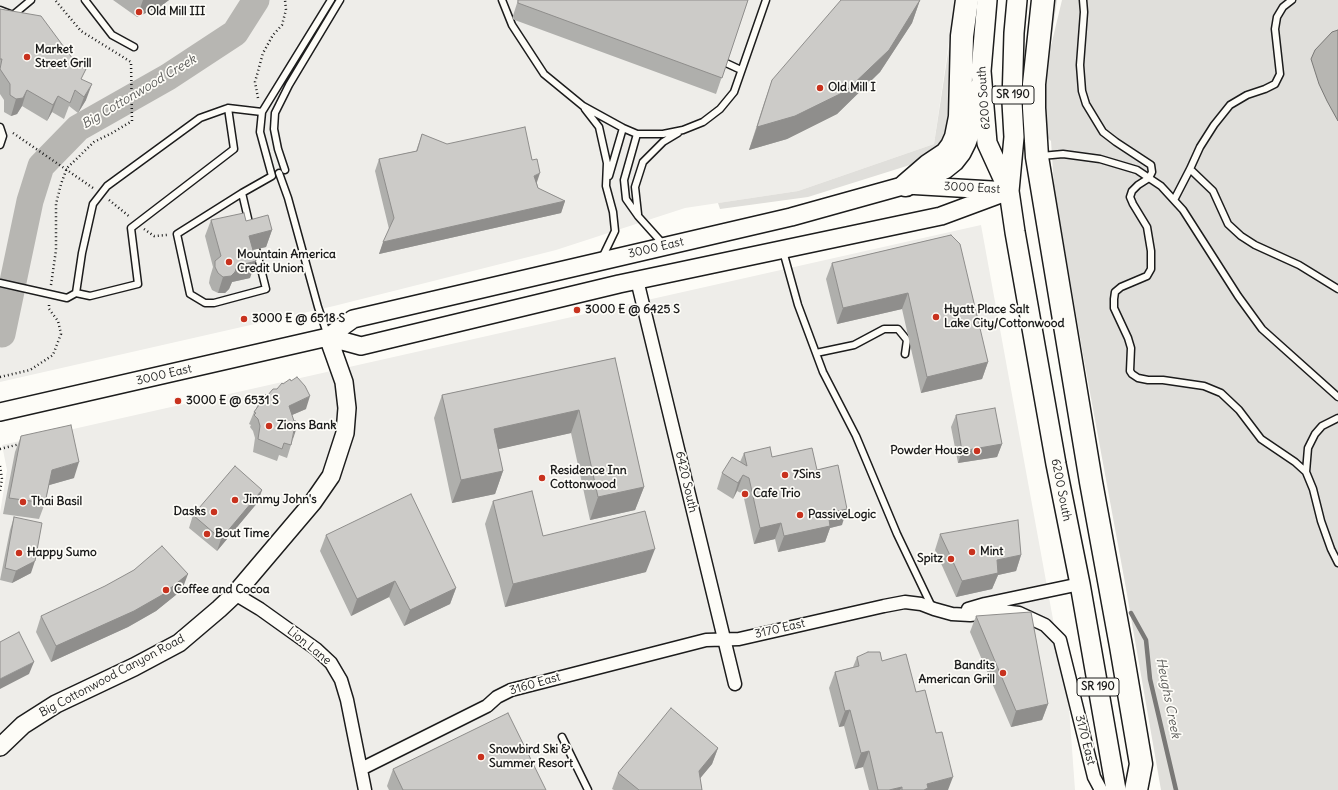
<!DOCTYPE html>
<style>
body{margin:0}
canvas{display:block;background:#fdfcf7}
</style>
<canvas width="1338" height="790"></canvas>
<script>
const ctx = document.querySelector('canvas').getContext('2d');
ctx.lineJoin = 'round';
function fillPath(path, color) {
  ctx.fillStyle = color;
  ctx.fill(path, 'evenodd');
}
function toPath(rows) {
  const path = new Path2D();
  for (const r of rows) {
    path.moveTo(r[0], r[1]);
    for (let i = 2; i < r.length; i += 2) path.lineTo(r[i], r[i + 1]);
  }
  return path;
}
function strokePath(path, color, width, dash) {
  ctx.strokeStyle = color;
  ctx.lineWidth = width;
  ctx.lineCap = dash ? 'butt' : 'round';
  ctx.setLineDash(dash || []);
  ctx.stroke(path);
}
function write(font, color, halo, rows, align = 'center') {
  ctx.font = font + ' Delius,sans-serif';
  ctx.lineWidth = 3.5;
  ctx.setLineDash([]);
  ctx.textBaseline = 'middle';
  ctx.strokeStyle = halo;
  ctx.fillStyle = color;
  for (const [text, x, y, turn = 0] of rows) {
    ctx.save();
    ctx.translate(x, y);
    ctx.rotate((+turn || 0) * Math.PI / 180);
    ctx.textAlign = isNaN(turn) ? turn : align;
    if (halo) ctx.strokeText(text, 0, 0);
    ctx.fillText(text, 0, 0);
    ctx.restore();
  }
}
fillPath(toPath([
 [0,0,955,0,934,144,798,191,685,208,556,250,334,306,0,382],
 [981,225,1069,707,1075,790,0,790,0,513,7,470,2,445]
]), '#eeede9');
fillPath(toPath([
 [956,0,965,0,950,132,929,159,808,197,720,209,718,203,798,191,934,144],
 [1050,0,1057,0,1050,50,1062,0,1338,0,1338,790,1161,790,1125,583,1082,349,1054,186,1051,141,1045,135,1041,118]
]), '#e0dfdb');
const water = toPath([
 [1338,30,1338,121,1327,101,1319,84,1311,59,1315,50,1332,32,1338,30]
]);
fillPath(water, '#b7b6b2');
strokePath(water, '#797876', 1);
strokePath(toPath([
 [1131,613,1146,640,1150,679,1176,790]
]), '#797876', 4.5);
strokePath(toPath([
 [2,334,30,201,41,166,78,128,168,77,235,33,256,0]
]), '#b7b6b2', 27);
const lane = toPath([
 [85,0,112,35,134,47],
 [502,0,512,25,544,74,583,106,623,128,637,134,663,134,683,130,703,122,720,109,734,92,766,0],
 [1083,0,1084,12,1080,65,1082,91,1086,104,1103,132,1116,142,1151,165,1152,172,1149,178,1138,185,1132,191,1130,197,1133,204,1147,227,1151,251,1151,269,1147,276,1121,287,1115,292,1114,299,1114,308,1128,338,1131,348,1130,371,1132,374,1138,378,1148,380,1163,380,1204,386,1221,393,1239,410,1261,439,1295,462,1306,472],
 [0,10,13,15,31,0],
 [726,63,741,70],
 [228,108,234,149,131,228,138,284,90,296,76,293,82,253,93,204,107,186,200,118,228,108,262,112],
 [585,109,599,127,607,163,606,186,613,212,615,231,602,258],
 [0,127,3,136,0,145],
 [637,134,624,180,626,199,638,216,664,245],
 [1041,156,1063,154,1100,159,1137,170,1161,186,1183,210,1238,296,1262,329,1338,397],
 [1190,169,1213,191,1228,224,1241,236,1255,245,1299,265,1338,289],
 [285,170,278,149,274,129,275,113,289,85,340,0],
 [279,173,288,198,318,307,328,336],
 [609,176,623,128],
 [242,193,250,227],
 [1174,200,1190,169,1200,147,1214,125,1230,105,1247,95,1265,89,1275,84,1280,74,1275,29,1277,17,1283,7,1292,0],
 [638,214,635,187,643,162,663,142,678,133],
 [256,249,266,289,214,303,205,303,190,294,177,234,242,193,272,176,260,132,262,112,331,0],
 [783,251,798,305,823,372,856,436,897,534,932,607],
 [0,283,67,298,76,293],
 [816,353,854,345,884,329,898,329,907,340,905,354],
 [1338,418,1322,426,1315,434,1308,448,1306,472,1313,489,1321,521,1331,549,1338,563],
 [562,737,588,790]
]);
const street = toPath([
 [637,280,735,684],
 [235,594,260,609,316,649,331,663,341,680,347,700,365,790],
 [968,609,985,604,1080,584],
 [361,769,487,706,497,697,511,690,706,640,739,639,884,606,905,602,921,604,934,609,952,614,970,615,1002,611,1019,613,1045,625,1060,640,1094,777,1101,790]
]);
const secondary = toPath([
 [914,182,934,175,945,170,955,162,962,153,967,143,971,132,978,87],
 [328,337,361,346,619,284,941,216,1003,193],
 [0,412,328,337,353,319,791,217,906,185,1009,191],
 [0,747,23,725,56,704,134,667,179,643,219,609,235,594,313,502,331,476,345,433,347,408,344,382,328,337]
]);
const primary = toPath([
 [987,0,981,71,987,143,1008,189],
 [1017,0,1014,33,1013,68,1012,102,1014,137,1009,191,1015,232,1056,464,1080,584,1116,790]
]);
const highway = toPath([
 [1043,0,1034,84,1034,108,1037,157,1091,482,1121,646,1141,764,1136,790],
 [906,185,928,166,946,154,952,146,956,137,960,117,962,36,967,0]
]);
strokePath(lane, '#1c1c1c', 9);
strokePath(street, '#1c1c1c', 15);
strokePath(secondary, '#1c1c1c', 20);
strokePath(primary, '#1c1c1c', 22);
strokePath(highway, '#1c1c1c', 25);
strokePath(toPath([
 [258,98,255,82,263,53,273,35,282,25,286,10,285,0],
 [109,200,130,217],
 [144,229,154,236,167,235],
 [51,285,56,250,56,204,61,184,67,168,94,142,112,133,132,121,131,62,81,31,55,0],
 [0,377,30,370,53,355,61,334,58,321,49,309,49,303],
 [0,449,20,444],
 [0,466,2,479,0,491]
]), '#1c1c1c', 2.5, [1, 3]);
strokePath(lane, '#fdfcf7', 6);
strokePath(street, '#fdfcf7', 12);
strokePath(secondary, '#fdfcf7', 17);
strokePath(primary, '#fdfcf7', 19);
strokePath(highway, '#fdfcf7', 22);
strokePath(toPath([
 [13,133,93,188]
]), '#1c1c1c', 2.5, [1, 3]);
fillPath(toPath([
 [113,0,169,0,161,6,137,17],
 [518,0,748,0,716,94,512,19],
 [920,0,912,23,880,72,837,114,787,139,749,150,764,103,772,80],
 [0,9,82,80,86,100,78,113,69,106,64,119,52,112,47,121,22,106,17,114,11,116,4,112,4,100,0,94],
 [422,134,537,183,538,188,565,201,561,213,379,254,389,229,375,171,379,159,416,151],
 [211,220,246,221,272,230,266,247,253,250,250,278,232,282,229,289,225,293,218,293,212,290,209,283,210,277,213,267,205,236],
 [951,235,988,362,982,379,921,393,902,309,837,324,826,279,832,263],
 [615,358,644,487,635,510,590,520,571,433,498,449,503,471,495,494,452,503,434,418,442,395],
 [267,396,306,409,292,415,292,441,291,445,287,458,279,455,277,461,253,452,255,438,253,431,250,427,251,425,249,424,254,412,256,409,258,404],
 [956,415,1002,444,997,457,958,463,951,427],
 [21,436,74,478,49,485,45,503,39,519,3,514,15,452],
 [744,453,772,457,817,470,842,525,830,528,825,542,778,552,775,539,754,544,743,494,737,491,733,499,717,489,722,473,740,462],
 [493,501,543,536,646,572,505,607,485,524],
 [258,502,217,551,189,528,193,515],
 [14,517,31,573,12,583,0,580,10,530],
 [940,534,1021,555,1016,571,998,575,992,589,956,597,935,550],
 [326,535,456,588,450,604,404,626,389,597,351,616,320,551],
 [182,590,156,611,128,627,51,662,36,632,41,616],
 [976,616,1048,704,1042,720,1011,727,970,632],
 [857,657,882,661,916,692,948,790,869,790,863,767,855,769,844,726,839,727,829,688,835,672,853,667],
 [718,748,712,764,700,778,702,790,614,790,612,789,618,773],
 [393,769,546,790,389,790,387,786]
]), '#afafac');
fillPath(toPath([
 [143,0,169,0,161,6,137,17],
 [920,0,912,23,880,72,837,114,787,139,749,150,757,127],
 [92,84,86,100,78,113,84,97],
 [27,90,22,106,17,114,11,116,16,99],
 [58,96,52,112,47,121,53,105],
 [540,173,536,185,534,176],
 [565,201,561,213,379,254,383,242],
 [272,230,266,247,243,252,249,236],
 [256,261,250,278,232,282,229,289,225,293,218,293,223,277,237,266],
 [908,293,902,309,837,324,843,308],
 [988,362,982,379,921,393,927,377],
 [310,396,306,409,285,418,289,406],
 [579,410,571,433,486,452,494,429],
 [294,430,296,430,292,442],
 [1002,444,997,457,958,463,962,451],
 [79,462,74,478,46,486,52,470],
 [503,471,495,494,452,503,461,480],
 [743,475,737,491,733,499,738,483],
 [644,487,635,510,590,520,598,497],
 [262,490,258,502,217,551,221,539],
 [847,509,842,525,830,528,825,542,778,552,784,536,828,513],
 [781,523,775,539,754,544,760,528],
 [655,549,646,572,505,607,513,584],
 [1021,555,1016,571,998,575,992,589,956,597,962,581,997,560],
 [35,561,31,573,12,583,16,571],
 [188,574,182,590,156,611,128,627,51,662,56,646],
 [395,581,389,597,351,616,357,599],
 [456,588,450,604,404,626,410,610],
 [34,662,29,674,0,689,0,679],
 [1048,704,1042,720,1011,727,1016,711],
 [850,710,844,726,839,727,845,711],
 [718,748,712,764,693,787,699,771],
 [869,751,863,767,855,769,861,753],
 [953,777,948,790,924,790,927,784],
 [902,787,900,790,889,790]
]), '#8f8e8c');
const building = toPath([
 [518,0,748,0,722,78,518,3,518,0],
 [841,0,920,0,889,50,846,91,795,116,757,127,772,80,841,0],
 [0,9,41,16,78,66,86,69,81,79,92,84,84,97,75,90,70,103,58,96,53,105,27,90,23,98,16,99,10,95,10,84,0,69,2,59,0,59,0,9],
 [525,127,532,160,537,159,540,173,534,176,538,188,565,201,383,242,394,218,379,159,417,151,422,134,447,144,525,127],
 [244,213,246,221,268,215,272,230,249,236,256,261,237,266,235,272,231,276,223,277,218,273,215,267,215,261,221,256,211,220,244,213],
 [951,235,960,244,988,362,927,377,908,293,843,308,832,263,951,235],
 [615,358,644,487,598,497,579,410,494,429,503,471,461,480,442,395,615,358],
 [297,377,305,386,310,396,289,406,294,421,296,421,296,430,294,430,291,445,284,443,282,449,258,439,260,426,258,419,254,415,256,413,254,412,259,405,258,404,266,394,267,396,273,389,277,389,282,383,283,384,290,379,291,381,297,377],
 [995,408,1002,444,962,451,956,415,995,408],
 [71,425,79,462,52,470,45,503,9,498,21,436,71,425],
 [770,447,772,457,812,448,817,470,838,465,847,509,828,513,830,526,784,536,781,523,760,528,749,478,743,475,738,483,722,473,732,457,747,466,744,453,770,447],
 [235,466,262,490,221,539,193,515,235,466],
 [532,491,543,536,645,511,655,549,513,584,493,501,532,491],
 [411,494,456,588,410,610,395,581,357,599,326,535,411,494],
 [14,517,42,523,35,561,16,571,5,568,14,517],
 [1018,520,1021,555,997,560,998,573,962,581,940,534,1018,520],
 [162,546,188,574,162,595,134,611,56,646,41,616,105,586,134,570,162,546],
 [1031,612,1048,704,1016,711,976,616,1031,612],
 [19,632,34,662,0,679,0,642,19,632],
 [868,652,880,652,882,661,906,654,916,692,925,690,936,733,942,732,953,777,927,784,928,788,924,790,902,790,902,787,889,790,878,790,869,751,861,753,850,710,845,711,835,672,859,666,857,657,868,652],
 [671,708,718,748,699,771,702,790,639,790,618,773,671,708],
 [508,713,546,790,403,790,393,769,508,713]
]);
fillPath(building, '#cccbc8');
strokePath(building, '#8f8e8c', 1);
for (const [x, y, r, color] of [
 [139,12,4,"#c8321e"],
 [27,57,4,"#c8321e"],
 [820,88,4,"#c8321e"],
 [229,262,4,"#c8321e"],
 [577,310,4,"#c8321e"],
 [936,317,4,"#c8321e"],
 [244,319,4,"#c8321e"],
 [178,401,4,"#c8321e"],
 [269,426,4,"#c8321e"],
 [977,451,4,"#c8321e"],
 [785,475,4,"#c8321e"],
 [542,478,4,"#c8321e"],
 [745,494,4,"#c8321e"],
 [235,500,4,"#c8321e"],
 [23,502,4,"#c8321e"],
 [214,512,4,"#c8321e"],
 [800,515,4,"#c8321e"],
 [207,534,4,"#c8321e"],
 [972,552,4,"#c8321e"],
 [19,553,4,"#c8321e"],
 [951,559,4,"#c8321e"],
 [166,590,4,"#c8321e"],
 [1003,673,4,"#c8321e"],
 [481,757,4,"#c8321e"]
]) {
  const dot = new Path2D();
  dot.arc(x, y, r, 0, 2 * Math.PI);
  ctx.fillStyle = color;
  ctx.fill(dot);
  strokePath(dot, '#fdfcf7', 1.5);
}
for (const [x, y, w] of [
 [1013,95,42],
 [1098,687,42]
]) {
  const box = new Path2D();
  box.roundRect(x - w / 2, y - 9, w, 18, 3);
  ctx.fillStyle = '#fdfcf7';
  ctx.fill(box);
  strokePath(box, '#1c1c1c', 1);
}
write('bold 11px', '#1c1c1c', null, [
 ["SR 190",1013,95],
 ["SR 190",1098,687]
]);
write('bold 12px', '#1c1c1c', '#fdfcf7', [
 ["Old Mill III",147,12],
 ["Market",35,50],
 ["Street Grill",35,64],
 ["Old Mill I",828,88],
 ["Mountain America",237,255],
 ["Credit Union",237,269],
 ["3000 E @ 6425 S",585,310],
 ["Hyatt Place Salt",944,310],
 ["Lake City/Cottonwood",944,324],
 ["3000 E @ 6518 S",252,319],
 ["3000 E @ 6531 S",186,401],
 ["Zions Bank",277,426],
 ["Powder House",969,451,"right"],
 ["Residence Inn",550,471],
 ["Cottonwood",550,485],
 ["7Sins",793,475],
 ["Cafe Trio",753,494],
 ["Jimmy John's",243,500],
 ["Thai Basil",31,502],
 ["Dasks",206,512,"right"],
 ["PassiveLogic",808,515],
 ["Bout Time",215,534],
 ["Mint",980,552],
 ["Happy Sumo",27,553],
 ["Spitz",943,559,"right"],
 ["Coffee and Cocoa",174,590],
 ["Bandits",995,666,"right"],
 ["American Grill",995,680,"right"],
 ["Snowbird Ski &",489,750],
 ["Summer Resort",489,764]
], 'left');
write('12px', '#1c1c1c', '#fdfcf7', [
 ["6200 South",984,98,-94],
 ["3000 East",972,188,3],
 ["3000 East",656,248,-13],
 ["3000 East",164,375,-13],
 ["6420 South",686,482,77],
 ["6200 South",1061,490,79],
 ["3170 East",780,629,-13],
 ["Lion Lane",309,646,39],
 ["Big Cottonwood Canyon Road",112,676,-28],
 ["3160 East",535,684,-16],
 ["3170 East",1085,740,76]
]);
write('italic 13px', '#5a5a58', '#fdfcf7', [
 ["Big Cottonwood Creek",139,92,-31],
 ["Heughs Creek",1168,698,79]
]);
</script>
